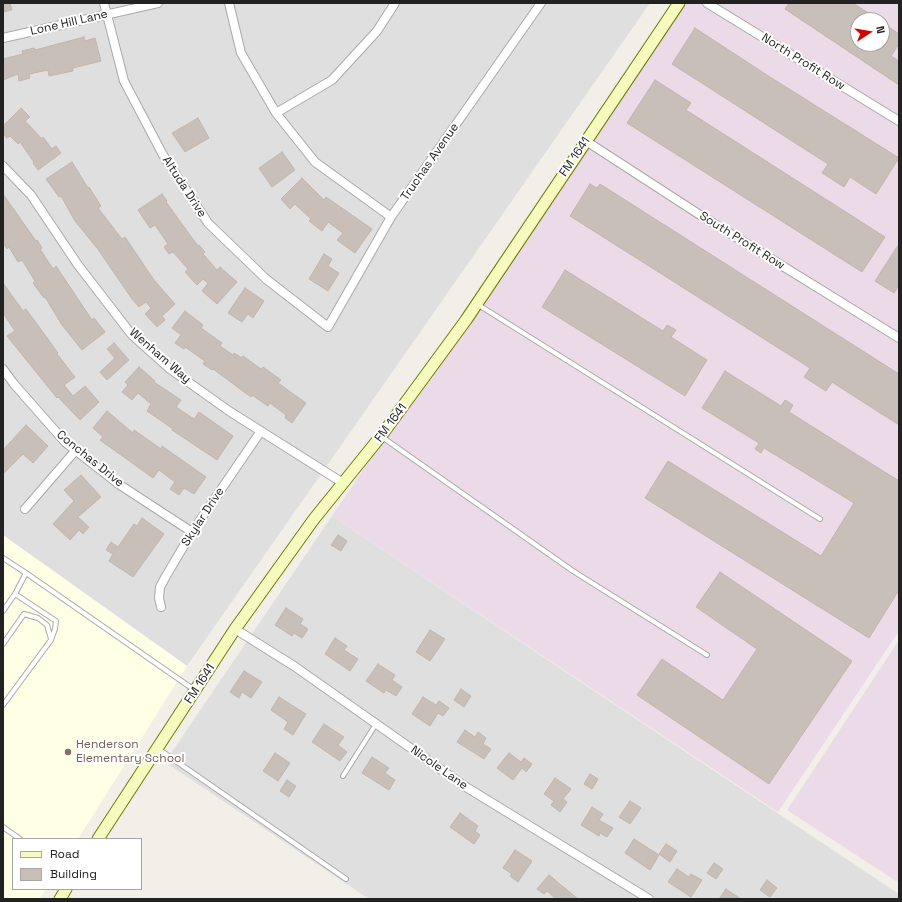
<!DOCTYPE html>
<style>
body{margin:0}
#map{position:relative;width:902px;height:902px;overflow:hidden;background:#f2efe9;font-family:"Space Grotesk",sans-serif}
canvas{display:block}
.frame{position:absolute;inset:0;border:4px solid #222;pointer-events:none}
.legend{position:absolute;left:12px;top:838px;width:130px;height:52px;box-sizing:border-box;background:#fff;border:1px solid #a7a7a7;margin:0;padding:5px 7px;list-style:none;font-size:12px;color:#222}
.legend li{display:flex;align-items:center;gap:8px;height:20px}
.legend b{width:20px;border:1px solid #a7a7a7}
.north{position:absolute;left:850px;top:12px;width:40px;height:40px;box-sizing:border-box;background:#fff;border:1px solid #a7a7a7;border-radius:50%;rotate:78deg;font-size:11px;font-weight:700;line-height:16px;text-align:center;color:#222}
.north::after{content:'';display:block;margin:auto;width:14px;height:18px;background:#d40000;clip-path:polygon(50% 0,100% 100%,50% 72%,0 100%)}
</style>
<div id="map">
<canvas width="902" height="902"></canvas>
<div class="frame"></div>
<ul class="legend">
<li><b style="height:5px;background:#f7fabf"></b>Road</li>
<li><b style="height:11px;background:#c7bfb8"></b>Building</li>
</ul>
<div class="north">N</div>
</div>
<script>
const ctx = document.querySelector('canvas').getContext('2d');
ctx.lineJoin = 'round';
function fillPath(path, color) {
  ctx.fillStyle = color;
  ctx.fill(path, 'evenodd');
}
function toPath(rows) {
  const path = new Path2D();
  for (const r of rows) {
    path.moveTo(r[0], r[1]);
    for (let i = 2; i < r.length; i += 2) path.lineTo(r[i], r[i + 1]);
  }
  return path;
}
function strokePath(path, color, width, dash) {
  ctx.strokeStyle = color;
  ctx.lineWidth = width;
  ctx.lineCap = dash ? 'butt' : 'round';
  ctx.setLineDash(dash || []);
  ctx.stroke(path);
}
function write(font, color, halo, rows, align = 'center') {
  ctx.font = font + ' "Space Grotesk",sans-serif';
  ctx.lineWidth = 4;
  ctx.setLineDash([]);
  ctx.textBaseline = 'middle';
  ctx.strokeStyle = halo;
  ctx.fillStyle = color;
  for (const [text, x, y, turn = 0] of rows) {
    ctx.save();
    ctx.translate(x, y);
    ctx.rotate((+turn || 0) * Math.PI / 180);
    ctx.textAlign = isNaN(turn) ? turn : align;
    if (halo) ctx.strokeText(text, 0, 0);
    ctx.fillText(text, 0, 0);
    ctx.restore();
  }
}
fillPath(toPath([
 [3,3,650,3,187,666,3,536],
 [332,516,899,894,899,899,369,899,165,762]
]), '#e0dfdf');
fillPath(toPath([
 [677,3,899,3,899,631,778,812,332,516],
 [858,20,882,20,882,44,858,44],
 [899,640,899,883,787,810]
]), '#ebdbe8');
fillPath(toPath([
 [3,535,187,666,78,839,13,839,13,889,46,889,39,899,3,899]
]), '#ffffe5');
const building = toPath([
 [3,3,10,3,12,10,3,12,3,3],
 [789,3,853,3,879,20,858,20,858,44,882,44,882,22,899,34,899,44,891,56,899,61,899,85,785,9,789,3],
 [695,28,770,77,899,158,876,194,850,177,844,187,822,173,828,164,672,64,695,28],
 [84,37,85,41,95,38,101,61,73,68,73,71,49,76,48,70,29,74,30,78,19,81,18,74,3,80,3,59,23,54,22,51,34,48,35,50,84,37],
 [655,80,691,103,686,110,885,237,862,272,627,123,655,80],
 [21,108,30,117,25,121,42,139,43,137,52,149,56,146,61,153,38,170,33,163,34,162,20,142,18,144,10,136,7,138,3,134,3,126,21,108],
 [198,118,209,138,185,152,172,133,198,118],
 [282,152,295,170,272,187,259,168,282,152],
 [72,162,88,188,89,187,101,206,98,208,122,239,125,237,154,280,175,304,162,316,165,320,157,327,145,314,151,308,146,302,139,307,132,299,97,248,75,221,61,196,59,197,46,179,72,162],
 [302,178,324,200,326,197,372,229,355,253,337,240,343,233,328,222,322,231,309,221,311,219,295,204,290,209,281,199,302,178],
 [590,184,597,188,600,184,899,374,899,425,832,382,826,391,804,377,810,368,570,216,590,184],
 [3,194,36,241,37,240,42,248,40,249,53,269,56,266,92,320,94,318,105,332,82,350,62,325,45,297,44,298,33,283,35,281,22,260,18,262,9,247,7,249,3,243,3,194],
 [162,194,167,201,166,202,198,246,199,245,205,252,203,254,217,270,220,267,237,282,217,304,202,291,208,283,203,279,197,285,185,272,188,269,173,252,169,254,164,247,168,244,155,225,150,228,138,210,162,194],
 [899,244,899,285,894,293,875,281,899,244],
 [324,254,332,259,328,266,339,273,328,291,309,279,324,254],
 [565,270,663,331,667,325,676,330,671,337,707,360,685,396,542,307,565,270],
 [3,283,23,311,26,309,58,353,57,354,75,377,64,385,73,396,85,386,99,402,80,420,58,397,57,398,7,336,15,331,3,313,3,283],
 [245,288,264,301,253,318,248,314,242,322,228,313,245,288],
 [185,311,203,325,201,328,222,343,220,346,233,355,234,353,242,358,243,356,261,369,263,367,281,380,278,383,306,403,292,423,285,418,286,415,270,403,268,406,252,395,251,397,213,369,212,370,203,364,205,361,185,347,184,349,175,343,181,335,172,328,185,311],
 [114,343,129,360,107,380,100,372,115,358,107,349,114,343],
 [139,367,155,381,154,382,181,400,176,407,194,419,199,412,233,436,217,460,172,430,173,429,147,411,151,404,138,393,132,400,122,392,128,385,125,382,139,367],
 [725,371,781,406,785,400,793,405,789,412,899,481,899,590,869,638,645,498,668,461,821,556,854,503,764,448,761,453,755,449,759,443,702,408,725,371],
 [107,411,133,433,134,430,161,449,162,446,206,477,194,494,184,488,179,495,170,489,175,482,159,470,153,478,100,440,103,437,93,428,107,411],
 [26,425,48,446,33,463,23,454,3,474,3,450,26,425],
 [81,475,101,497,78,517,89,527,83,534,79,530,70,540,53,524,74,501,64,490,81,475],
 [142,518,164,534,133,577,109,561,113,554,106,550,111,542,118,547,134,524,137,526,142,518],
 [338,535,347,541,341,551,331,545,338,535],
 [720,572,852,661,769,784,637,695,662,659,723,700,757,649,696,607,720,572],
 [286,608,303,619,300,624,308,629,302,638,294,633,292,636,275,625,286,608],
 [430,630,445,639,430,661,416,652,430,630],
 [335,638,347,646,344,650,358,659,350,671,325,654,335,638],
 [378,664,395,675,392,680,402,687,396,696,386,690,384,693,366,681,378,664],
 [244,671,262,682,251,698,242,692,239,698,230,692,244,671],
 [461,689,471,696,464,707,454,700,461,689],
 [279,697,306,714,293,735,284,729,288,722,271,710,279,697],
 [423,697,436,705,439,701,449,708,443,716,438,713,430,726,412,714,423,697],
 [324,724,344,737,338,745,347,752,340,761,312,742,324,724],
 [465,730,475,737,478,732,486,738,483,744,491,749,484,759,457,742,465,730],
 [275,753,290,763,278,781,263,771,275,753],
 [509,753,521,762,524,758,532,764,526,772,522,768,513,780,497,768,509,753],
 [372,757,389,768,385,773,395,780,389,790,362,773,372,757],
 [590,774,598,779,592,789,584,784,590,774],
 [555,778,571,789,563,799,567,802,560,812,551,805,554,801,544,794,555,778],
 [287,780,296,786,289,797,280,791,287,780],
 [630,801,641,808,630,824,619,817,630,801],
 [592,807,603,814,599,820,613,828,607,837,600,833,599,836,581,825,592,807],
 [460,813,478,826,475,831,480,835,474,844,450,827,460,813],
 [634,839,659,855,650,870,625,853,634,839],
 [666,844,677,851,670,862,659,854,666,844],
 [515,850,532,861,518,882,510,876,512,874,503,868,515,850],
 [714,863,723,869,716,879,707,873,714,863],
 [677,869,689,877,691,874,702,880,691,897,668,882,677,869],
 [549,875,578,899,556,899,547,891,544,894,537,889,549,875],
 [767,880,777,888,770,897,760,890,767,880],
 [726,889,741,899,719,899,726,889]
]);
fillPath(building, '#c7bfb8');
strokePath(building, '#c4b6ab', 1);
const service = toPath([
 [477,304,820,519],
 [382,437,573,571,707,655],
 [3,558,26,573,193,689],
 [3,611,15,594,26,573],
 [3,644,24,614,38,618,47,625,51,639],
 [3,705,51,640,55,629,56,621,15,594],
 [157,748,346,879],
 [343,776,376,724],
 [3,827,20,839]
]);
const minor = toPath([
 [104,3,124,81,163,155,208,223,266,279,328,327,391,217,541,3],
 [229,3,241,53,276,113,315,162,391,217],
 [707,3,899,121],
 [3,38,158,3],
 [276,113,332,80,377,31,395,3],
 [586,141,697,213,899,338],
 [3,166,31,195,78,265,132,335,170,369,229,411,343,483],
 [3,369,14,384,65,442,120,485,192,532],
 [25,509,76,450],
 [161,607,159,598,160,587,166,576,192,532,261,431],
 [235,629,294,666,466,787,649,899]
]);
const secondary = toPath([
 [98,839,235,629,314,519,381,436,466,320,679,3],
 [60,899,66,889]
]);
strokePath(service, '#a9a9a9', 6);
strokePath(minor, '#a9a9a9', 10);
strokePath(secondary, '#707d05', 13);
strokePath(service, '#fff', 4);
strokePath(minor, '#fff', 8);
strokePath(secondary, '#f7fabf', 11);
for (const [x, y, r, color] of [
 [68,752,4,"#8d6e63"]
]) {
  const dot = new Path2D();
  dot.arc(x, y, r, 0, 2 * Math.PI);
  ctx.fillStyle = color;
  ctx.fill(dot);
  strokePath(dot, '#fff', 1.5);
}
write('12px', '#222', '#fff', [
 ["Lone Hill Lane",69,23,-13],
 ["North Profit Row",803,62,32],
 ["FM 1641",575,157,-56],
 ["Truchas Avenue",430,162,-55],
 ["Altuda Drive",184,187,57],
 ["South Profit Row",742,241,32],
 ["Wenham Way",160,356,41],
 ["FM 1641",391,423,-53],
 ["Conchas Drive",90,459,39],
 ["Skylar Drive",203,517,-57],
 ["FM 1641",200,684,-57],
 ["Nicole Lane",439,768,35]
]);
write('12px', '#785e54', '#fff', [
 ["Henderson",76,745],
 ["Elementary School",76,759]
], 'left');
</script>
